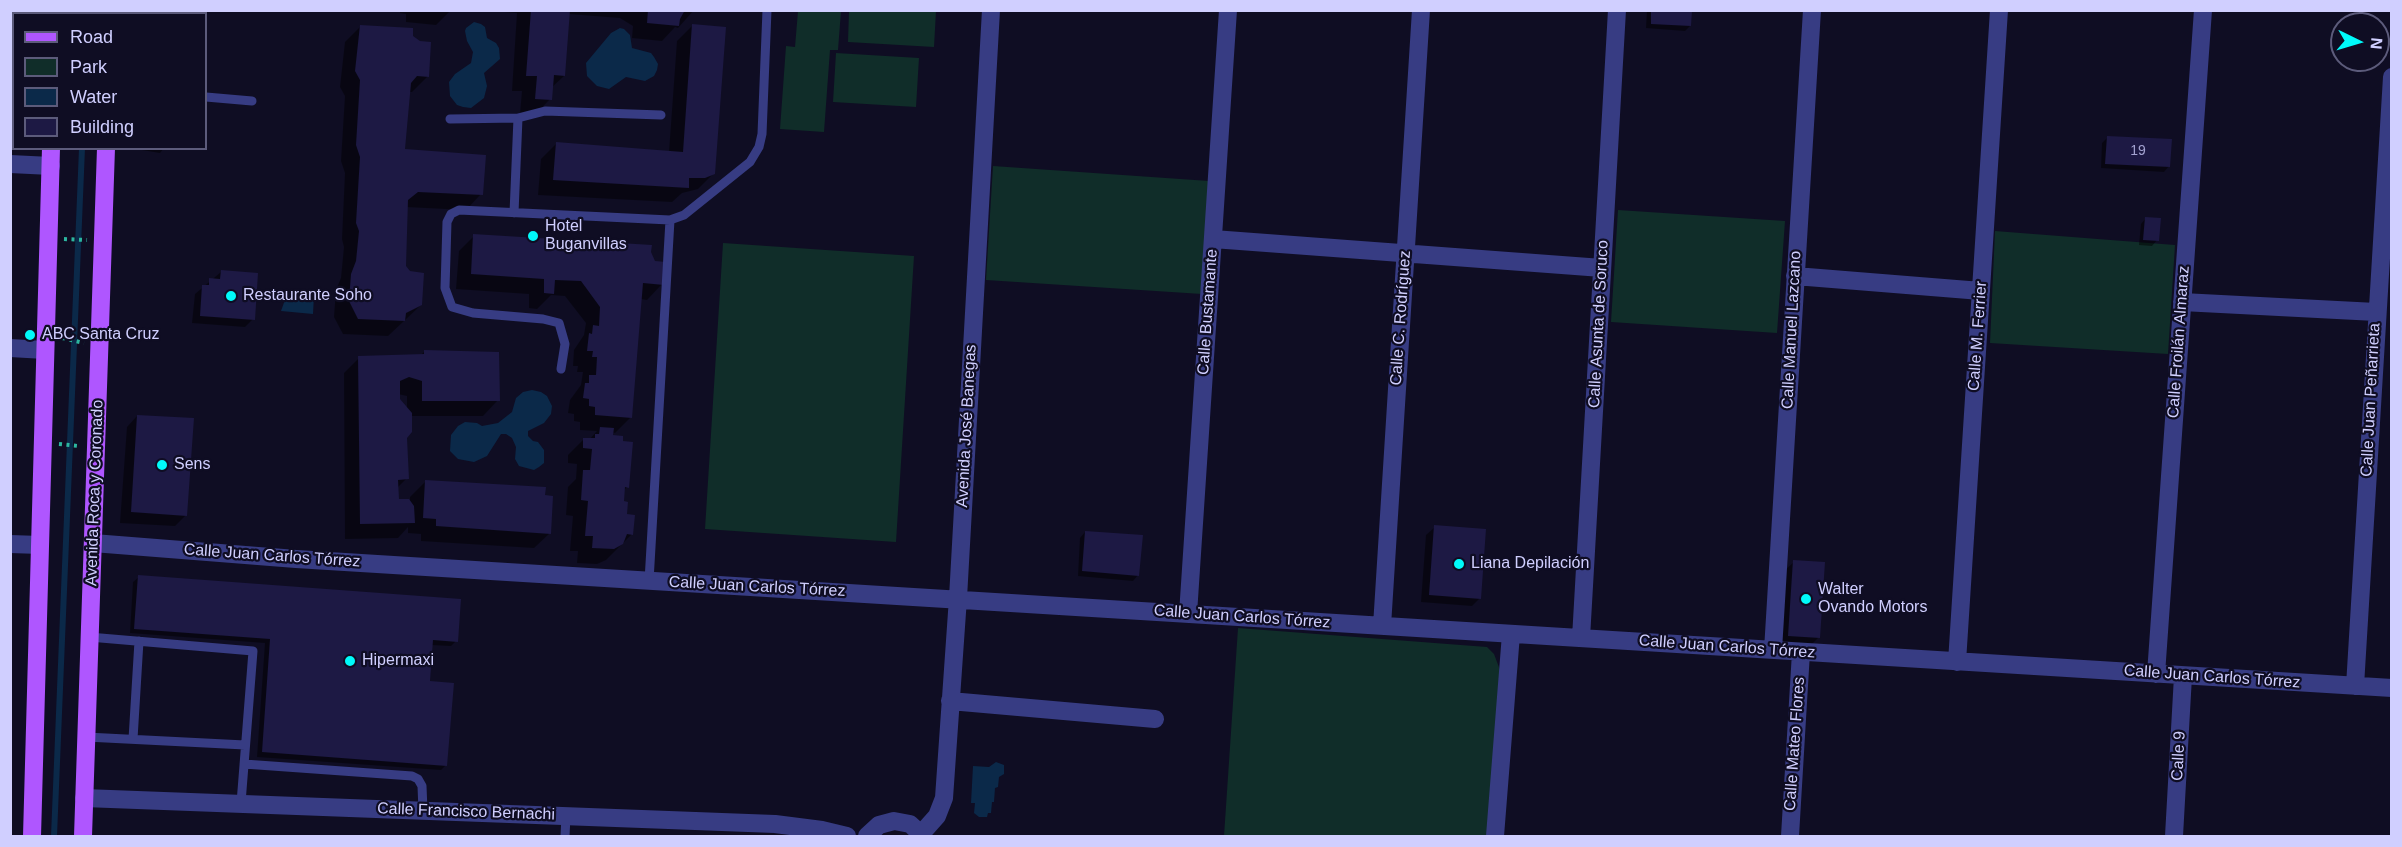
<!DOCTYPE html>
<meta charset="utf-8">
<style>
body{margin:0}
#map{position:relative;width:2402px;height:847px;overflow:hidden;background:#0f0d23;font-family:Helvetica,sans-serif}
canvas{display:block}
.frame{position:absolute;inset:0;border:12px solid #d0cfff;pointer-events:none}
.legend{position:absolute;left:12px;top:12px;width:195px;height:138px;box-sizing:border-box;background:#0f0d23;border:2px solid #5c5b7b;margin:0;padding:8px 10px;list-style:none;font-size:18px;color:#d0cfff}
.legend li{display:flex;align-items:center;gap:12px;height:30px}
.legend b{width:30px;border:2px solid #5c5b7b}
.north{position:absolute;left:2330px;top:12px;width:60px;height:60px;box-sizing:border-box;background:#0f0d23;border:2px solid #5c5b7b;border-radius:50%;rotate:95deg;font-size:16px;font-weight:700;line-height:24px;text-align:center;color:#d0cfff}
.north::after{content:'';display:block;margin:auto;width:21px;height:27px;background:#00fafa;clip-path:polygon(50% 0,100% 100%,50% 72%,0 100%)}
</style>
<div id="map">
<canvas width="2402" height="847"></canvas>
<div class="frame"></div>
<ul class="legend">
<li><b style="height:8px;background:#af56ff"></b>Road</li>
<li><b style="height:16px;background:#102d29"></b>Park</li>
<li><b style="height:16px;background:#0b2949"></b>Water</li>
<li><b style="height:16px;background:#1d1944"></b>Building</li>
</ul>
<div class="north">N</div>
</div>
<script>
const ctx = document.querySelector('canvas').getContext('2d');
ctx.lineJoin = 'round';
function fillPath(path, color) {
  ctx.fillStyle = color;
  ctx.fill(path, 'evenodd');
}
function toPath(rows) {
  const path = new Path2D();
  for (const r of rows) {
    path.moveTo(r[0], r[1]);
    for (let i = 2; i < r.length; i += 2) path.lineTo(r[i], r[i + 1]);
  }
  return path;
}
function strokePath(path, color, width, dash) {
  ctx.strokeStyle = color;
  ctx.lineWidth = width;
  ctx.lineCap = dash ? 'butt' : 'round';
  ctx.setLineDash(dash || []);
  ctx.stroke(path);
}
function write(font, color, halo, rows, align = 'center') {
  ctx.font = font + ' Helvetica,sans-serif';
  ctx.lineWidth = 4.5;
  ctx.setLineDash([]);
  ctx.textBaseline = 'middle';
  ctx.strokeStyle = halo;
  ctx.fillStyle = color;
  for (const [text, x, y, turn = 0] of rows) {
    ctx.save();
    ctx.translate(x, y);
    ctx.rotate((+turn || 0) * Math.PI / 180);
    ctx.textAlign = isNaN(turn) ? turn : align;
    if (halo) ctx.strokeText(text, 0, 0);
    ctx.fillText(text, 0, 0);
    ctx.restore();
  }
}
fillPath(toPath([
 [798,11,841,11,838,50,830,50,824,132,780,129,786,46,795,47],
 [849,11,936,11,934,47,848,42],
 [836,53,919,58,916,107,833,102],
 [993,166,1209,181,1202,294,986,280],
 [1618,210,1785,221,1777,333,1611,322],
 [1995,231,2175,245,2168,354,1990,343],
 [723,243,914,256,896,542,705,529],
 [1238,628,1487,647,1494,654,1500,670,1488,836,1224,836]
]), '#102d29');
fillPath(toPath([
 [474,22,481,24,485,27,487,38,496,43,499,48,500,59,484,73,487,86,484,98,471,108,463,107,457,105,450,96,449,82,455,74,471,63,473,52,467,41,465,31,466,28],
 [620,28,624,29,630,35,632,48,651,53,654,57,658,64,657,70,654,76,645,81,626,77,609,89,597,86,587,76,586,63,611,33],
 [306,293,314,295,313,314,281,311,286,297,293,294],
 [532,390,541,392,547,396,552,406,551,414,544,423,528,431,528,436,533,441,538,442,544,450,544,463,539,467,534,470,519,466,515,459,516,447,512,438,506,434,501,434,487,456,474,462,458,459,450,451,451,435,458,426,465,422,477,423,482,426,498,423,512,412,516,398,523,392],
 [996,762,1004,765,1004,774,999,777,998,787,995,788,994,802,992,802,991,813,988,813,987,817,979,817,974,813,975,803,971,803,973,766,989,767]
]), '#0b2949');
fillPath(toPath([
 [400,10,451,10,436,25,406,22,406,14,400,13],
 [481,10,694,10,678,28,675,27,662,41,632,38,633,26,620,18,569,14,564,76,551,88,550,99,535,115,520,114,522,91,512,91,517,13],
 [1647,10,1691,10,1690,26,1685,31,1646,28],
 [361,26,412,36,428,76,412,92,409,92,404,150,481,194,466,210,406,207,405,266,421,305,388,336,343,334,334,317,336,290,341,278,344,247,342,239,345,173,341,161,345,96,340,87,345,42],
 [692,26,714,173,698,189,682,193,672,202,538,195,541,159,557,143,669,152,677,41],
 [2107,138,2169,166,2164,172,2101,168,2102,143],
 [130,148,164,148,160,153],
 [2146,218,2157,240,2152,246,2139,245,2141,224],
 [474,236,650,253,662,284,647,300,641,299,631,417,615,433,612,432,627,487,623,491,622,503,632,534,606,560,597,564,577,563,578,551,570,551,573,516,566,515,568,487,576,479,577,464,568,463,568,455,584,439,589,440,597,431,580,430,580,422,574,421,574,414,568,413,570,400,581,385,583,372,577,372,578,366,573,366,574,350,584,335,586,323,565,296,551,295,537,309,529,308,529,294,456,289,459,251],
 [221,272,253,319,245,327,192,323,195,294],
 [424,352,498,400,483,416,410,416,406,437,407,478,397,488,397,500,410,502,410,497,426,481,550,533,534,548,421,541,421,534,408,533,408,527,398,538,345,539,344,373,359,358,420,356],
 [398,394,407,396,407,410,398,400],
 [137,416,186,515,175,526,120,523,127,427],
 [1435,527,1480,598,1472,606,1421,602,1426,535],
 [1085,532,1138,575,1133,581,1078,576,1080,538],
 [1794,562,1818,638,1810,646,1780,644,1785,570],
 [139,577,456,641,451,646,431,645,429,682,446,765,441,770,257,757,265,643,130,633,133,582]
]), '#0007');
strokePath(toPath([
 [85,14,86,10],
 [54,836,82,148]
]), '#0b2949', 6);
fillPath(toPath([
 [531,10,570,10,565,76,554,75,552,100,535,99,537,76,526,76],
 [648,10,685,10,680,19,679,26,647,23],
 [1651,10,1692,10,1691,26,1651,24],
 [692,24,726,27,715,174,705,178,689,178,689,188,553,180,556,142,683,152],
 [360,25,413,28,413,36,420,41,431,42,429,77,417,76,411,83,405,149,486,155,483,195,418,192,408,200,406,266,410,271,424,273,422,305,406,313,405,321,358,319,349,301,351,274,356,261,359,231,356,223,360,157,356,145,360,80,355,71],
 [2107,136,2172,139,2170,167,2105,164],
 [2145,217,2161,218,2159,241,2143,240],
 [473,234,652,245,651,252,655,261,666,262,664,285,643,283,632,418,595,415,595,407,589,406,589,399,583,398,585,383,589,383,589,375,596,375,597,357,592,357,593,351,587,351,589,333,592,334,593,325,599,326,600,307,581,281,555,280,554,294,544,293,544,279,471,274],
 [221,270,258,273,255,320,200,316,202,285,209,285,209,278,220,279],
 [424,350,499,352,500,401,422,401,422,381,409,377,400,381,400,399,412,413,412,432,407,438,409,479,398,480,399,499,409,499,414,506,415,523,360,524,358,356,424,354],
 [137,415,194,418,187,516,131,512],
 [600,427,614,428,613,435,623,436,623,441,633,442,629,488,625,487,624,501,628,502,627,514,635,515,633,535,627,534,623,544,614,549,592,548,593,536,585,536,588,501,581,500,583,470,590,470,592,449,583,448,583,438,595,438,595,434,599,434],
 [425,480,546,487,545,495,553,496,551,534,436,526,436,519,423,518],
 [1434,525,1486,529,1481,599,1429,595],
 [1085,531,1143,535,1139,576,1082,571],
 [1793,560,1825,562,1820,638,1788,636],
 [138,575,461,599,458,642,433,640,430,681,454,683,447,766,262,752,270,639,134,629]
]), '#1d1944');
strokePath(toPath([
 [64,239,87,240],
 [62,338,84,343],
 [59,444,78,446]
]), '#2cb6a0', 4, [3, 4.5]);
strokePath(toPath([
 [206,97,252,101],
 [450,119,518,118],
 [514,213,518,118,545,111,661,115],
 [670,220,684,215,750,162,759,147,762,134,767,10],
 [561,369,565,344,559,323,543,319,473,313,452,307,445,288,447,222,451,214,459,210,670,220,649,581],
 [89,637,253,651,241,803],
 [86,737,245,745],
 [133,739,139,641],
 [244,764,412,776,418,779,422,786,423,811],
 [565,836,566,816]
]), '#373c83', 9);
strokePath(toPath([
 [10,164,51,166],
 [1213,239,1602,268],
 [1795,276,1981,291],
 [2182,302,2376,312],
 [10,348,45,350],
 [93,543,296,559,2392,688],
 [10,544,40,545],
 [1188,614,1228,10],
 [1382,626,1421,10],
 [1581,638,1617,10],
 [1773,650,1812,10],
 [1957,662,1999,10],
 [2156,674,2203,10],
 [2355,686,2392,77],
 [950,701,1155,719],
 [84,798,775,824,822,830,847,836],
 [921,834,937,816,944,798,958,598,991,10],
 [867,836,879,825,894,821,910,824,923,836],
 [1495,836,1511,634],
 [1790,836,1801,652],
 [2174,836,2183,676]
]), '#373c83', 18);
strokePath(toPath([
 [56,14,57,10],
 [111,14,111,10],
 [32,836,51,148],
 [83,836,106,148]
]), '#af56ff', 18);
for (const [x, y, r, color] of [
 [533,236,6,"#00fafa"],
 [231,296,6,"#00fafa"],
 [30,335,6,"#00fafa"],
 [162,465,6,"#00fafa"],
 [1459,564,6,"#00fafa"],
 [1806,599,6,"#00fafa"],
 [350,661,6,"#00fafa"]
]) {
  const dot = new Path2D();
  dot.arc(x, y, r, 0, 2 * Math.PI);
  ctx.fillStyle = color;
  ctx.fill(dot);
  strokePath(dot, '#0f0d23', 2);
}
write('14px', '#a3a2d0', null, [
 ["19",2138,151]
]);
write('16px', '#d0cfff', '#0f0d23', [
 ["Hotel",545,227],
 ["Buganvillas",545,245],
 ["Restaurante Soho",243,296],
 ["ABC Santa Cruz",42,335],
 ["Sens",174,465],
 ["Liana Depilación",1471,564],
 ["Walter",1818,590],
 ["Ovando Motors",1818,608],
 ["Hipermaxi",362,661]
], 'left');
write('16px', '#d0cfff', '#0f0d23', [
 ["Calle Bustamante",1208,312,-86],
 ["Calle C. Rodríguez",1401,318,-86],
 ["Calle Asunta de Soruco",1599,324,-87],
 ["Calle Manuel Lazcano",1792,330,-87],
 ["Calle M. Ferrier",1978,336,-86],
 ["Calle Froilán Almaraz",2179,342,-86],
 ["Calle Juan Peñarrieta",2371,400,-87],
 ["Avenida José Banegas",967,426,-87],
 ["Avenida Roca y Coronado",95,493,-88],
 ["Calle Juan Carlos Tórrez",272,556,4],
 ["Calle Juan Carlos Tórrez",757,587,3],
 ["Calle Juan Carlos Tórrez",1242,617,4],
 ["Calle Juan Carlos Tórrez",1727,647,4],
 ["Calle Juan Carlos Tórrez",2212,677,4],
 ["Calle Mateo Flores",1795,744,-86],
 ["Calle 9",2179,756,-87],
 ["Calle Francisco Bernachi",466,812,2]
]);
</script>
